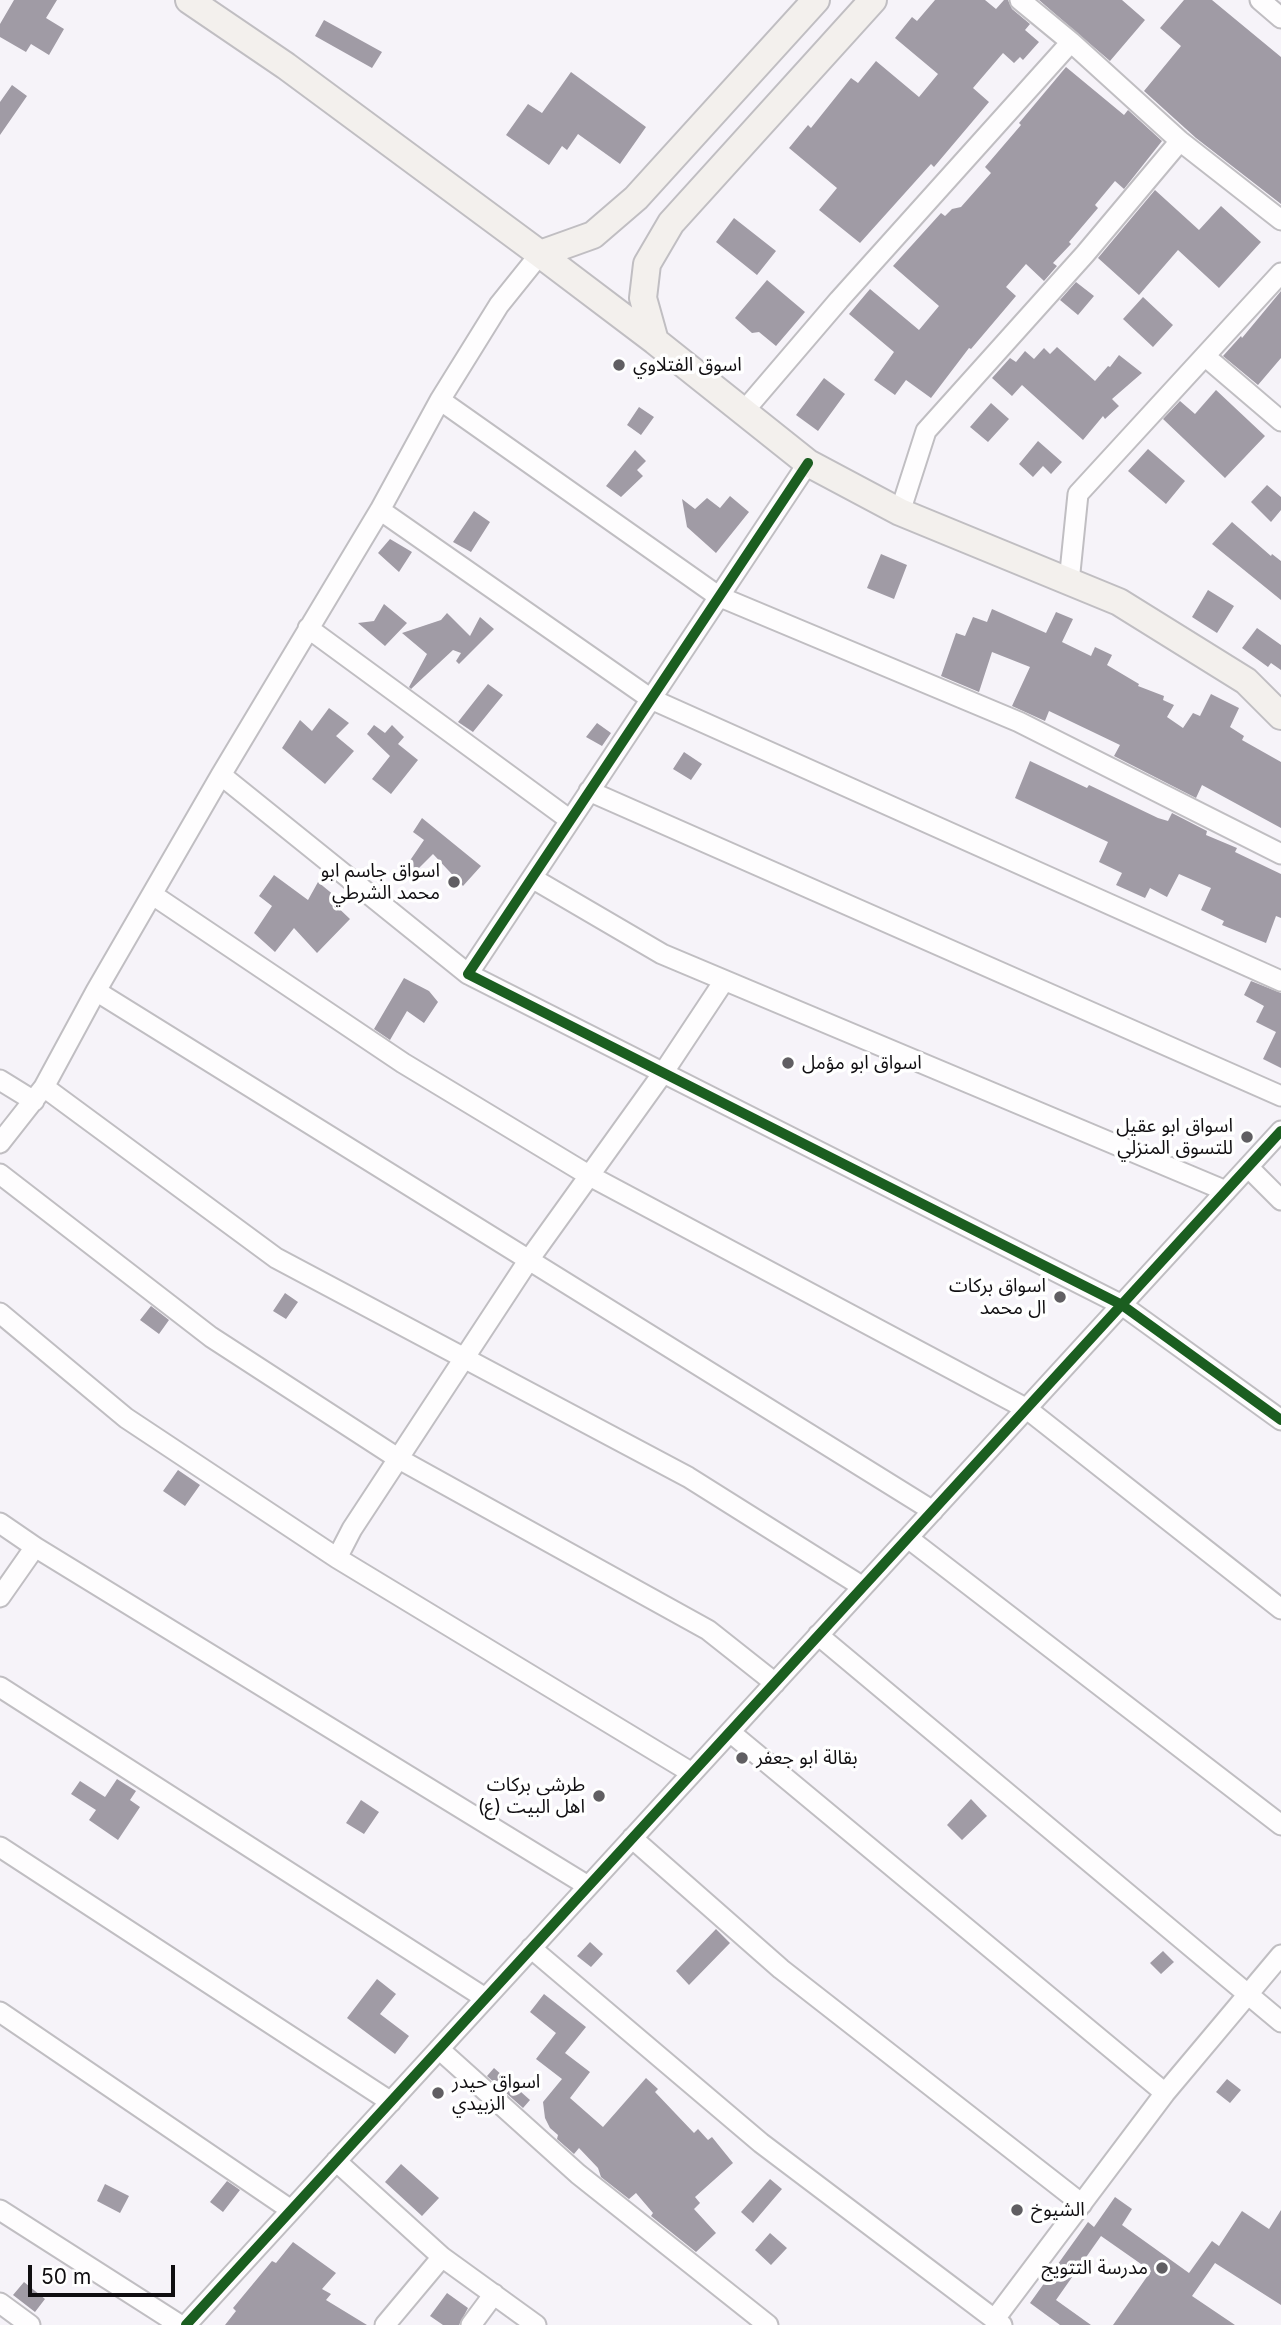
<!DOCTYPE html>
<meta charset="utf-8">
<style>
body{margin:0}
#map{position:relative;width:1281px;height:2325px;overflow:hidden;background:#f6f3f9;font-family:Inter,sans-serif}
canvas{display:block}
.scale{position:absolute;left:28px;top:2265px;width:147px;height:32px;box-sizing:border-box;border:4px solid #100e11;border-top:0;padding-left:9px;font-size:21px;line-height:24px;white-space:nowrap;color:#100e11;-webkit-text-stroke:5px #fff;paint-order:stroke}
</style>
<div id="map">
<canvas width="1281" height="2325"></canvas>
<div class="scale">50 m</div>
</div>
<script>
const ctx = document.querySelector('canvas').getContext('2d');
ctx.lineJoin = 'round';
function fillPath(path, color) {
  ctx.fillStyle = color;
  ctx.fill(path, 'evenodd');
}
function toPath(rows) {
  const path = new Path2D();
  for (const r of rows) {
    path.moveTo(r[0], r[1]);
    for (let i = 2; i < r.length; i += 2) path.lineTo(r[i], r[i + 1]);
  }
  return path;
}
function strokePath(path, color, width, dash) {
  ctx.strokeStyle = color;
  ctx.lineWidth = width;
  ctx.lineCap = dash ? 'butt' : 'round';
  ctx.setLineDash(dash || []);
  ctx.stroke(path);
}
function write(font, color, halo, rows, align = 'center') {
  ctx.font = font + ' Inter,"Noto Sans Arabic",sans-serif';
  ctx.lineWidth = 7;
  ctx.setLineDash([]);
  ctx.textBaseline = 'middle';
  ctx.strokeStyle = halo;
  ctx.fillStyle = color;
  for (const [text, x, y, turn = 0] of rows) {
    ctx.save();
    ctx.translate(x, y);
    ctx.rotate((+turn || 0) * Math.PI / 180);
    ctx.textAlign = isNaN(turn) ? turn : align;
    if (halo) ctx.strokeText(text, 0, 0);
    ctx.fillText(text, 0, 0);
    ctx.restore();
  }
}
fillPath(toPath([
 [14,0,57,0,46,18,64,29,49,55,31,44,26,52,0,37,0,24],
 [935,0,985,0,996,9,1004,0,1008,0,1012,9,1030,24,1025,30,1039,42,1023,60,1020,57,1014,63,1003,53,973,88,989,102,934,167,931,164,860,243,819,210,837,188,789,148,808,125,811,128,851,78,858,83,876,61,919,97,938,74,895,38,912,17,917,21],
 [1039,0,1122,0,1145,20,1110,61],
 [1184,0,1212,0,1281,57,1281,204,1196,138,1144,91,1181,46,1160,28],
 [324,20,382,52,372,68,315,36],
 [1066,67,1124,115,1128,110,1162,141,1124,189,1115,181,1095,205,1098,208,1069,242,1071,244,1053,263,1057,266,1044,281,1026,264,1006,287,1016,296,971,349,969,348,931,398,906,380,895,395,874,380,894,352,849,314,870,289,919,330,939,306,893,266,941,213,945,216,952,209,961,207,991,173,985,167,1021,125,1019,123],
 [571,72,646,127,620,164,578,134,567,150,562,146,549,165,506,135,528,104,542,113],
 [12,85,27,96,0,135,0,102],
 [1155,190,1199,230,1221,206,1261,242,1219,288,1178,250,1139,295,1098,258],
 [734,218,776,251,757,275,716,242],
 [767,280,805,312,776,346,759,332,752,333,735,318],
 [1076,282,1094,296,1078,315,1060,300],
 [1281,291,1281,358,1258,385,1223,356,1241,336,1242,338],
 [1143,297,1173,325,1153,347,1123,319],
 [1057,347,1095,381,1108,366,1110,367,1119,355,1142,373,1112,399,1119,406,1105,419,1103,416,1083,440,1022,385,1012,396,992,378,1010,358,1016,362,1025,351,1034,359,1044,348,1050,354],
 [824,378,845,394,818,431,796,415],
 [1216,390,1265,436,1225,478,1163,419,1180,401,1195,414],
 [991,403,1009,419,988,442,970,427],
 [639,407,654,417,641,435,627,425],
 [1038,441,1062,462,1051,474,1043,466,1033,477,1019,464],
 [1148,449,1185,481,1166,504,1128,471],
 [635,450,646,461,637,470,643,476,621,497,606,486],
 [1267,485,1281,497,1281,510,1271,522,1251,502],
 [730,496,749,512,716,553,687,527,682,499,695,509,707,498,720,508],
 [474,511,490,522,471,552,453,542],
 [1232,522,1271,556,1272,554,1281,561,1281,600,1212,544],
 [390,539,412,552,399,572,378,553],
 [881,554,907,565,894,599,867,588],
 [1208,590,1234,606,1217,633,1192,617],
 [384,604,407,623,385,646,358,623,374,621],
 [992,609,1046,633,1056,612,1073,619,1062,642,1091,656,1095,647,1112,655,1107,665,1139,684,1138,686,1164,696,1163,700,1174,705,1167,717,1183,728,1193,713,1200,716,1211,694,1239,708,1230,727,1244,736,1242,740,1281,762,1281,828,1202,785,1196,798,1114,756,1120,745,1049,711,1045,721,1012,706,1030,667,992,652,979,692,941,676,956,633,965,636,973,617,987,622],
 [447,613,470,636,480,617,494,629,459,664,456,661,461,653,453,650,411,689,409,687,427,654,402,633,441,620],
 [1257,628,1281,645,1281,670,1271,663,1268,667,1242,648],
 [488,684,503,695,473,732,458,722],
 [329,708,349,723,336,736,354,751,325,784,282,748,300,720,312,731],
 [597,723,611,733,602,746,586,737],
 [374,725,385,733,392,725,404,737,398,744,418,760,391,794,372,779,390,756,367,734],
 [684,752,702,764,691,780,673,769],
 [1030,761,1087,788,1089,785,1158,818,1168,821,1172,813,1207,831,1206,835,1237,848,1235,852,1281,874,1281,918,1276,916,1266,943,1222,925,1224,921,1201,910,1211,888,1179,874,1167,897,1150,888,1145,898,1116,885,1122,873,1099,862,1108,842,1015,798],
 [422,818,481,866,463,886,433,854,404,883,398,878,424,840,413,832],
 [274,875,308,900,318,882,335,896,331,901,350,919,317,953,294,928,275,952,254,933,272,906,259,896],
 [404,978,429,991,438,1002,424,1023,407,1011,390,1040,374,1029],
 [1251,981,1281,993,1281,1068,1263,1059,1276,1032,1256,1022,1264,1006,1244,995],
 [285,1293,298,1302,286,1319,273,1311],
 [151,1306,169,1320,159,1334,140,1320],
 [178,1470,200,1485,185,1506,163,1491],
 [117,1779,136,1791,130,1800,140,1807,118,1840,89,1820,96,1810,71,1794,80,1781,105,1797],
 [971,1799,987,1816,962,1840,947,1825],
 [361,1800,379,1812,364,1834,346,1823],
 [716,1929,730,1943,689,1985,676,1971],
 [590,1942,603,1954,591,1967,577,1956],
 [1163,1951,1174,1962,1161,1974,1150,1963],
 [377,1979,396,1994,380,2014,409,2036,395,2054,347,2018],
 [544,1994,586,2027,565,2053,590,2072,570,2098,603,2127,646,2078,658,2089,655,2092,694,2133,698,2129,708,2140,712,2137,733,2163,695,2197,700,2203,694,2209,716,2233,696,2252,651,2216,653,2213,636,2193,629,2199,601,2177,598,2168,579,2148,574,2154,557,2139,558,2135,550,2128,545,2118,543,2102,562,2079,536,2059,556,2033,530,2012],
 [494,2068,530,2100,523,2108,487,2076],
 [1227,2079,1241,2090,1230,2103,1216,2092],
 [401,2164,439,2198,422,2216,385,2182],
 [770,2179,782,2189,753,2223,741,2212],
 [227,2181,240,2190,223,2212,210,2202],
 [105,2184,129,2196,120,2213,97,2201],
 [1115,2197,1132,2209,1122,2225,1189,2273,1212,2241,1219,2246,1242,2211,1269,2229,1281,2210,1281,2305,1215,2263,1192,2296,1235,2325,1113,2325,1151,2271,1101,2236,1056,2300,1091,2325,1060,2325,1030,2303,1088,2222,1094,2227],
 [770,2233,787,2248,771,2265,755,2250],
 [293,2242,336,2273,322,2289,331,2294,326,2300,367,2325,225,2325,236,2311,233,2308,272,2261,276,2263],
 [24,2282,45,2299,35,2312,13,2295],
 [447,2293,468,2308,459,2325,443,2325,430,2316]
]), '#a09ba5');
const street = toPath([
 [1020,0,1071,42,1180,141,1281,220],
 [1260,0,1281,18],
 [1206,357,1281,421],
 [440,400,718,596,1019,722,1281,854],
 [744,411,839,300,1071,42],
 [808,463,468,974,1122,1305,1281,1420],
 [380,510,651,699,1281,981],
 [900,512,926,431,1085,254,1180,141],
 [1069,582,1078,494,1281,273],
 [308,628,570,820],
 [221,775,468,974],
 [589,791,1281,1096],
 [532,878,662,954,1226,1191],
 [153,895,403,1063,590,1176,1027,1409,1281,1609],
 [96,991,933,1511],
 [0,1080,34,1101],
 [44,1087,276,1258,688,1477,863,1587],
 [0,1143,44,1087,96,991,221,775,380,510,440,400,499,305,540,254],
 [1248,1167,1281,1200],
 [0,1174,211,1337,399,1459,708,1630,775,1683],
 [0,1313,126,1418,337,1558],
 [0,1523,35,1547,588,1886],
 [908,1538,1281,1825],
 [0,1597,35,1547],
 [818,1635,1281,2022],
 [0,1687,485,1998],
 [730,1732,1165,2093],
 [692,1773,337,1558,352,1529,528,1261,663,1073,724,981],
 [632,1838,781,1969,1082,2204],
 [0,1847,391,2102],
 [531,1948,761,2143,1002,2325],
 [0,2012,291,2210],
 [439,2049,578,2174,768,2325],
 [336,2161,442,2257,536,2325],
 [0,2210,180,2325],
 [0,2303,30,2325],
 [994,2320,1165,2093,1281,1955],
 [186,2325,1281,1131],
 [385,2325,442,2257],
 [471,2325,494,2294]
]);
const secondary = toPath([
 [189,0,286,66,540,254,655,341,808,463,900,512,1119,602,1246,681,1281,716],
 [540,254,593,235,636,198,816,0],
 [655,341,643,298,647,264,671,223,873,0]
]);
strokePath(street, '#c0bec2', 23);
strokePath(secondary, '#c0bec2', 30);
strokePath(street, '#fefdfe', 19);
strokePath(secondary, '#f3f0ed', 26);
strokePath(toPath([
 [808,463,468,974,1122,1305,1281,1420],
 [186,2325,1281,1131]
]), '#1b5e20', 10);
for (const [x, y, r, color] of [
 [619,365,7,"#605e62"],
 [454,882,7,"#605e62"],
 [788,1063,7,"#605e62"],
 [1247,1137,7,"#605e62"],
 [1060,1297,7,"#605e62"],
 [742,1758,7,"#605e62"],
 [599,1796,7,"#605e62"],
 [438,2093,7,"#605e62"],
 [1017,2210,7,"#605e62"],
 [1162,2268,7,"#605e62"]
]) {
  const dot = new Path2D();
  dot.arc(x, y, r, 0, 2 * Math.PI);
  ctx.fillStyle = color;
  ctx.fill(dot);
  strokePath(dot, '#fff', 2.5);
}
write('19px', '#100e11', '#fff', [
 ["اسوق الفتلاوي",633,365],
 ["اسواق جاسم ابو",440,871,"right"],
 ["محمد الشرطي",440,893,"right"],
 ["اسواق ابو مؤمل",802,1063],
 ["اسواق ابو عقيل",1233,1126,"right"],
 ["للتسوق المنزلي",1233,1148,"right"],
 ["اسواق بركات",1046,1286,"right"],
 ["ال محمد",1046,1308,"right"],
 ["بقالة ابو جعفر",756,1758],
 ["طرشي بركات",585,1785,"right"],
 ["اهل البيت (ع)",585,1807,"right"],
 ["اسواق حيدر",452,2082],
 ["الزبيدي",452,2104],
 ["الشيوخ",1031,2210],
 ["مدرسة التتويج",1148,2268,"right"]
], 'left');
</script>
